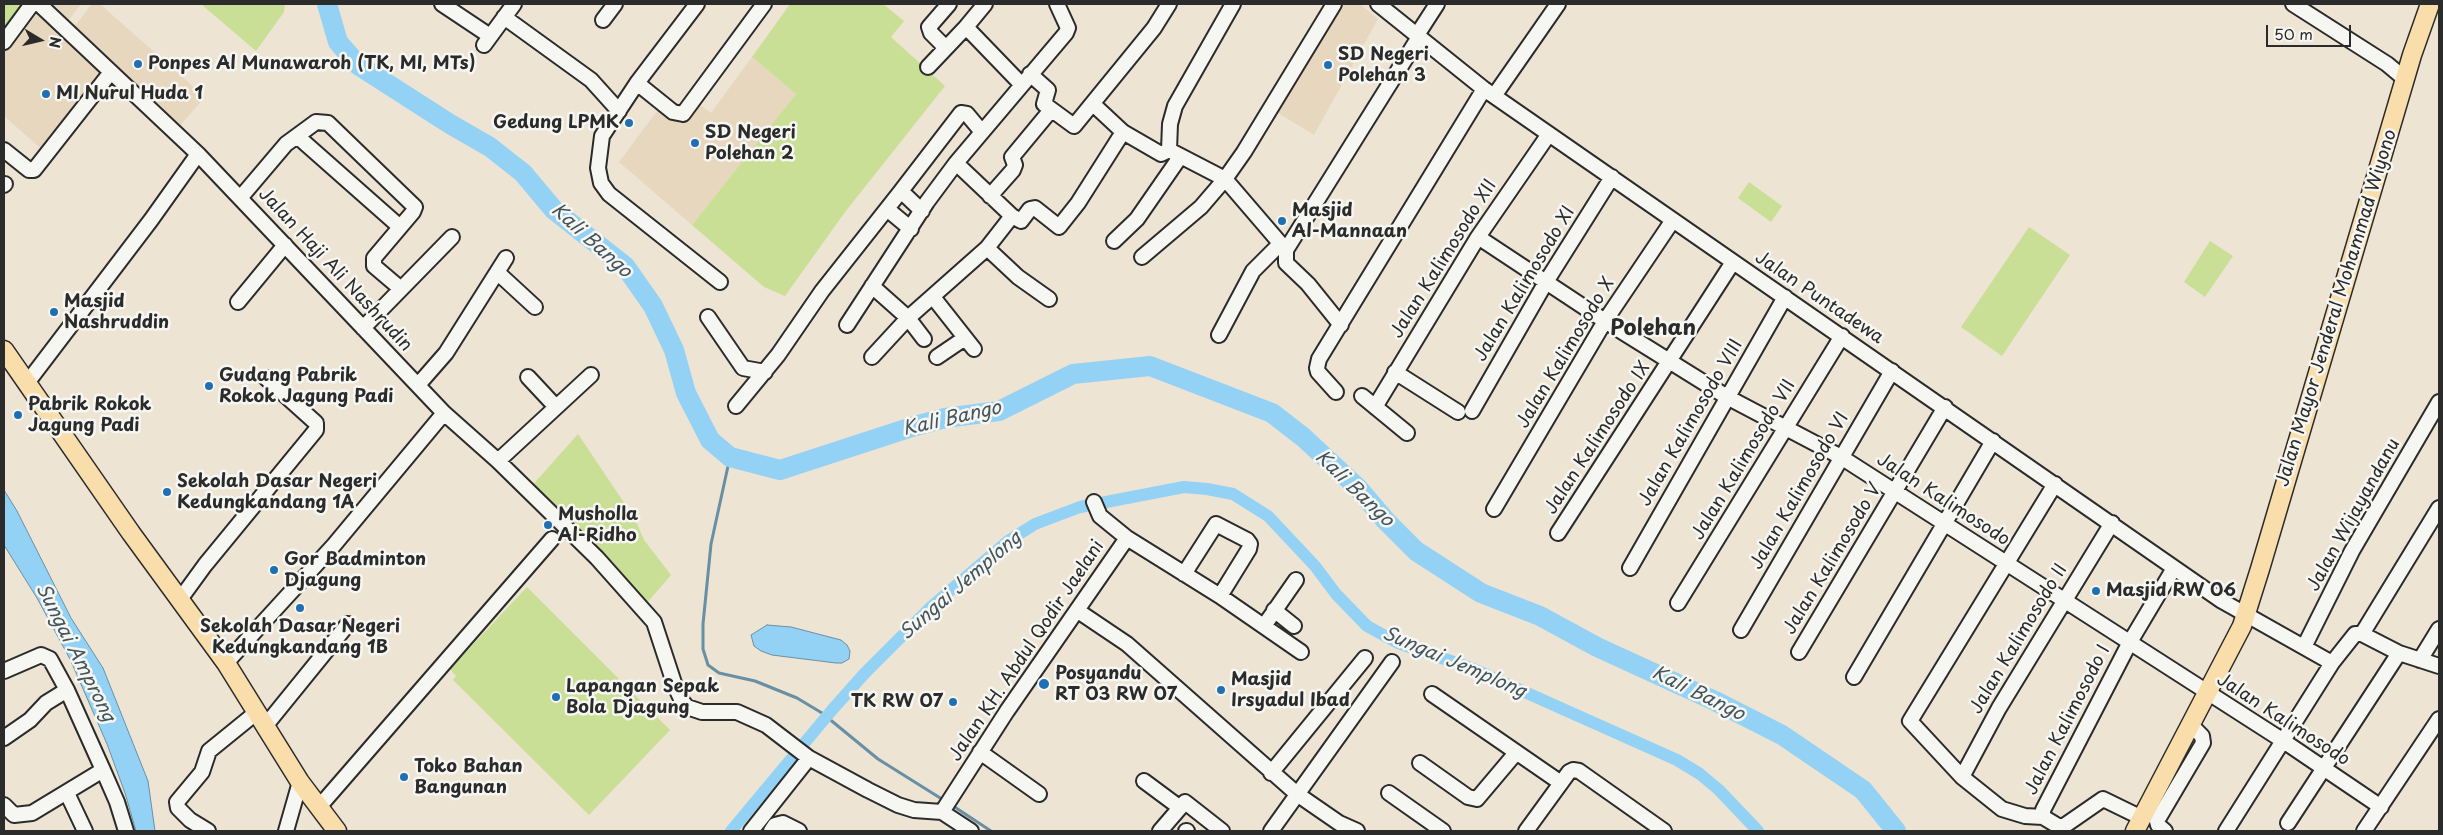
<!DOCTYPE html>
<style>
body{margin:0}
#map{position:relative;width:2443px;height:835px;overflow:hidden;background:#ede4d4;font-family:"Playpen Sans",sans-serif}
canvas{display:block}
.frame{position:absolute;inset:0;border:5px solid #2b2b2b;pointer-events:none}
.north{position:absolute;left:15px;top:15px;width:50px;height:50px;-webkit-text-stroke:4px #f6f6f2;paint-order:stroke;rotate:99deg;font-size:14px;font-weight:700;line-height:20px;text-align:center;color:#2b2b2b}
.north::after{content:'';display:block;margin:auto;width:18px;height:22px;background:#2b2b2b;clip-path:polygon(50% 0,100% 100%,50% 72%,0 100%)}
.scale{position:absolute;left:2266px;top:25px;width:85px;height:22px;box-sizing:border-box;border:2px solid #2b2b2b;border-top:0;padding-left:6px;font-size:15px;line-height:18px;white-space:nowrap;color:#2b2b2b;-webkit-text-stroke:4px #f6f6f2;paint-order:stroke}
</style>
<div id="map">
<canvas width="2443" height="835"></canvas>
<div class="frame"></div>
<div class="north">N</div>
<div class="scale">50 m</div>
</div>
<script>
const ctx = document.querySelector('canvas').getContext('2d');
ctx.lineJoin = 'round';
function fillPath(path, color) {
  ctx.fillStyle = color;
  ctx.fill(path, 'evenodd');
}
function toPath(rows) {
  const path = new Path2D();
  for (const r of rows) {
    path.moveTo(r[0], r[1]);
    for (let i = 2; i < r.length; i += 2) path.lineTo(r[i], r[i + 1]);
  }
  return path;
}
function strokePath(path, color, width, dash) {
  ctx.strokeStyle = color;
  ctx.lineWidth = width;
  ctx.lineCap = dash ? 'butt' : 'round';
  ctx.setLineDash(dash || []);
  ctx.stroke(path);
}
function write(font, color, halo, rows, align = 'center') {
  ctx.font = font + ' "Playpen Sans",sans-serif';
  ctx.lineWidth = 5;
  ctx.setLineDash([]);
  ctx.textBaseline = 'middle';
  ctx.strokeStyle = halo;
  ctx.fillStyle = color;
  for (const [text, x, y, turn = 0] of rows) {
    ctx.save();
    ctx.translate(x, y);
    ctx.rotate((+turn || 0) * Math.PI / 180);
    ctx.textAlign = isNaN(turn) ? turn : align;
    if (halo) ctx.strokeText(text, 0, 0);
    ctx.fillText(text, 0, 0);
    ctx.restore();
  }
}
fillPath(toPath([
 [46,4,81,4,67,22],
 [92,4,100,4,205,97,178,128,71,31],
 [1341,4,1360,4,1378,19,1314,135,1275,111],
 [32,6,105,72,45,152,4,116,4,46],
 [752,57,796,94,692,225,619,162,660,107,680,124,696,102,711,113]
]), '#e7d7bf');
fillPath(toPath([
 [4,4,26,4,4,33],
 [201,4,285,4,284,12,256,51],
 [790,4,883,4,904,21,891,37,945,86,845,212,785,296,764,287,692,225,796,94,752,57],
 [1749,182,1782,206,1771,222,1738,198],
 [2029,227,2070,255,2002,356,1961,327],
 [2210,241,2233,256,2205,297,2184,282],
 [578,434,635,519,644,540,671,575,646,604,530,488],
 [527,587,670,730,589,815,453,680,456,676,450,669]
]), '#c8df95');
const water = toPath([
 [4,490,17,511,71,618,103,668,148,781,155,831,136,831,125,793,107,744,70,659,37,598,4,545,4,490],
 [767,625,791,627,841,640,847,645,850,651,849,659,842,663,836,663,772,655,761,651,754,646,751,635,767,625]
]);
fillPath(water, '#93d2f4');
strokePath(water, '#698fa4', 1);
strokePath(toPath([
 [730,457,711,544,703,624,703,649,708,665,719,673,755,681,797,698,822,713,878,759,945,801],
 [950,804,991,831]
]), '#698fa4', 3);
strokePath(toPath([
 [731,831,832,710,864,674,931,607,1008,541,1035,524,1080,507,1184,487,1207,489,1233,494,1268,516,1315,566,1336,594,1367,626,1398,643,1471,668,1677,760,1700,774,1719,790,1758,831]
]), '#93d2f4', 12);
strokePath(toPath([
 [327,4,338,42,358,65,450,124,490,147,523,173,554,210,625,266,653,306,674,350,686,393,710,440,730,457,780,470,915,426,945,418,999,411,1073,374,1150,366,1272,413,1303,437,1358,488,1386,521,1416,551,1481,593,1540,616,1597,647,1715,701,1782,735,1863,790,1896,831]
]), '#93d2f4', 20);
const minor = toPath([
 [39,4,198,154,444,413,498,461,597,558,654,622,675,686,682,701,687,707,702,712,737,712,766,725,809,758,868,790,898,805,914,810,942,812,971,831],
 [442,4,490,36],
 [697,4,637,83,602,136,598,168,601,183,609,194,720,282],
 [1378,4,1484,89,2222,601,2332,663],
 [2293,4,2387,64,2405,79],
 [504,17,591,80,619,111],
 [603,20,615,4],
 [966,27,985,4],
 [1417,35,1437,4],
 [4,42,32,4],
 [484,45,514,4],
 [946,48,931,33,929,27,949,4],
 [928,67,966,27,1021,84],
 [1030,74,1048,90,1044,104,1074,126,1154,28,1169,4],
 [637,83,673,112,683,114,764,4],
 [1494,96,1558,4],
 [1093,104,1123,132,1161,154,1169,150],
 [297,136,400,227],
 [4,150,29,170,34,170,111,72],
 [1169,150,1225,179,1286,250,1286,263,1308,284,1341,325],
 [1169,150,1170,124,1175,106,1233,4],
 [956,163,1012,216,987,248],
 [4,185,5,184],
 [901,191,961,113,967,114,982,132],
 [990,196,1013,170,1015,165,1012,157,1051,110],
 [241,197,286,144,316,122,328,123,415,207,413,212,374,258,374,266,401,289],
 [887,209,911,229],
 [1012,216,1021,221,1030,209,1035,208,1059,227,1078,203,1123,132],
 [1478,237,1605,321,1727,397,1841,457,2282,740,2381,807],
 [1114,241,1137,219,1180,157],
 [1286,250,1419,37],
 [1142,257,1201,207,1225,179,1244,152,1334,4],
 [497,272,535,307],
 [872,286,908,318,924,339],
 [933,297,974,349],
 [238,302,285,245],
 [708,317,743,368,765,372],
 [847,325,927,202,956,163,1066,33,1068,28,1057,4],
 [363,328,452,237],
 [1219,335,1253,271,1280,244],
 [872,357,908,318,987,248,1018,277,1049,299],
 [937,357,965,338],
 [1395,372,1458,412],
 [528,377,556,407],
 [27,383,151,220,198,154],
 [418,385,446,353,506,258],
 [1336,392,1318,372,1317,368,1319,359,1484,89],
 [1362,396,1407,433],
 [736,406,778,355,822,291,901,191,922,211],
 [1375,407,1478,237,1549,134],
 [1472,411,1546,282,1612,177],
 [498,461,591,375],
 [1094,502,1100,516,1127,538,1220,596,1301,652],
 [1494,509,1605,321,1673,220],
 [1558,533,1733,262],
 [1630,568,1785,297],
 [1184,574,1216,524,1247,540,1250,544,1249,549,1220,596],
 [181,598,205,565,316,430,316,423,266,378],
 [1678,603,1842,336],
 [1274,610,1294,626],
 [1078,611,1127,644,1297,794,1339,823,1357,831],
 [1264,626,1296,580],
 [1741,630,1892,371],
 [2362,634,2439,508],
 [2304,647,2352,551,2439,402],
 [1799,652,1945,407],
 [2420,660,2439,629],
 [226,663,334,545,444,413],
 [4,671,41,655,50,659,67,690,103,770,117,802,126,831],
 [1854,677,1993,441],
 [1432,694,1561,783],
 [266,725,348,624],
 [4,738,30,720,46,703,67,690],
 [980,752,1039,794],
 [1420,763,1468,797,1477,799,1515,754],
 [1271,773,1365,658],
 [1962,777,1999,708,2112,523],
 [1144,781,1179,807],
 [67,793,85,831],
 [1389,793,1443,831],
 [4,805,14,815,32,813,103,770],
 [319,807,552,539],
 [942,812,1007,711,1127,538],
 [2043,817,2025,816,2002,809,1962,777,1910,721,2055,484],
 [2043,817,2043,810,2130,642,2174,568],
 [2043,817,2058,826,2064,826,2103,799,2142,818],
 [2288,823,2399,653],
 [208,831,190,820,178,808,177,802,202,772,209,751,257,712],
 [286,831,300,782],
 [751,831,809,758],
 [771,831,775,825,783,823,799,831],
 [1160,831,1185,802,1222,831],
 [1186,831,1187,831],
 [1271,831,1392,662],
 [1526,831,1569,772,1573,770,1579,771,1664,831],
 [2165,831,2158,825,2157,821,2203,743,2202,736,2191,725],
 [2226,831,2332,663,2355,634,2362,634,2399,653,2439,666],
 [2364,831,2439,719]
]);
const major = toPath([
 [4,350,131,533,226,663,300,782,337,831],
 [2135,831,2242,626,2260,569,2412,55,2430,4]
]);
strokePath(minor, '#2b2b2b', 18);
strokePath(major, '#2b2b2b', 21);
strokePath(minor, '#f6f6f2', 14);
strokePath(major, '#f9deab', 18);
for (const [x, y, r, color] of [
 [138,64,5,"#1f6fb2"],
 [1328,65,5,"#1f6fb2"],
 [46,94,5,"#1f6fb2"],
 [629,123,5,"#1f6fb2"],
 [695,143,5,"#1f6fb2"],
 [1282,221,5,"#1f6fb2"],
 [54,312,5,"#1f6fb2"],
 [209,386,5,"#1f6fb2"],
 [18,415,5,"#1f6fb2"],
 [167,492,5,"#1f6fb2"],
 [548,525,5,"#1f6fb2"],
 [274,570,5,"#1f6fb2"],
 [2096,591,5,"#1f6fb2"],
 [300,608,5,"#1f6fb2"],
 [1044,684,6,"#1f6fb2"],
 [1221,690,5,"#1f6fb2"],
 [556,697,5,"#1f6fb2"],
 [953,702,5,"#1f6fb2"],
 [404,777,5,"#1f6fb2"]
]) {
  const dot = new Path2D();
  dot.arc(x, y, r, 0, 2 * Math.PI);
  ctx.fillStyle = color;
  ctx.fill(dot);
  strokePath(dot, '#f6f6f2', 2);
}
write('bold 18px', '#2b2b2b', '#f6f6f2', [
 ["SD Negeri",1338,55],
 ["Polehan 3",1338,76],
 ["Ponpes Al Munawaroh (TK, MI, MTs)",148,64],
 ["MI Nurul Huda 1",56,94],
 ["Gedung LPMK",619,123,"right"],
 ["SD Negeri",705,133],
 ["Polehan 2",705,154],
 ["Masjid",1292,211],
 ["Al-Mannaan",1292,232],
 ["Masjid",64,302],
 ["Nashruddin",64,323],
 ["Gudang Pabrik",219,376],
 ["Rokok Jagung Padi",219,397],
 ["Pabrik Rokok",28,405],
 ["Jagung Padi",28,426],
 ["Sekolah Dasar Negeri",177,482],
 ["Kedungkandang 1A",177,503],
 ["Musholla",558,515],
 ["Al-Ridho",558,536],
 ["Gor Badminton",284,560],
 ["Djagung",284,581],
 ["Masjid RW 06",2106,591],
 ["Sekolah Dasar Negeri",300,627,"center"],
 ["Kedungkandang 1B",300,648,"center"],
 ["Posyandu",1055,674],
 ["RT 03 RW 07",1055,695],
 ["Masjid",1231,680],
 ["Irsyadul Ibad",1231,701],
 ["Lapangan Sepak",566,687],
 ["Bola Djagung",566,708],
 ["TK RW 07",943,702,"right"],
 ["Toko Bahan",414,767],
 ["Bangunan",414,788]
], 'left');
write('18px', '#2b2b2b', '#f6f6f2', [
 ["Jalan Kalimosodo XII",1444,259,-58],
 ["Jalan Haji Ali Nashrudin",335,270,47],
 ["Jalan Kalimosodo XI",1525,284,-59],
 ["Jalan Puntadewa",1819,298,34],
 ["Jalan Mayor Jenderal Mohammad Wiyono",2337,308,-73],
 ["Jalan Kalimosodo X",1566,353,-59],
 ["Jalan Kalimosodo VIII",1691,423,-60],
 ["Jalan Kalimosodo IX",1598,438,-57],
 ["Jalan Kalimosodo VII",1744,460,-59],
 ["Jalan Kalimosodo VI",1800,491,-60],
 ["Jalan Kalimosodo",1943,500,33],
 ["Jalan Wijayandanu",2354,515,-61],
 ["Jalan Kalimosodo V",1833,559,-59],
 ["Jalan Kalimosodo II",2019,639,-59],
 ["Jalan KH. Abdul Qodir Jaelani",1027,651,-56],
 ["Jalan Kalimosodo I",2068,720,-63],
 ["Jalan Kalimosodo",2283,720,33]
]);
write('italic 19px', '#45555d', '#f6f6f2', [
 ["Kali Bango",591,241,42],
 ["Kali Bango",952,419,-13],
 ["Kali Bango",1354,489,44],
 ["Sungai Jemplong",961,586,-41],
 ["Sungai Amprong",75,653,63],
 ["Sungai Jemplong",1454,663,23],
 ["Kali Bango",1698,694,26]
]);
write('bold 22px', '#2b2b2b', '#f6f6f2', [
 ["Polehan",1653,329]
]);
</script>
